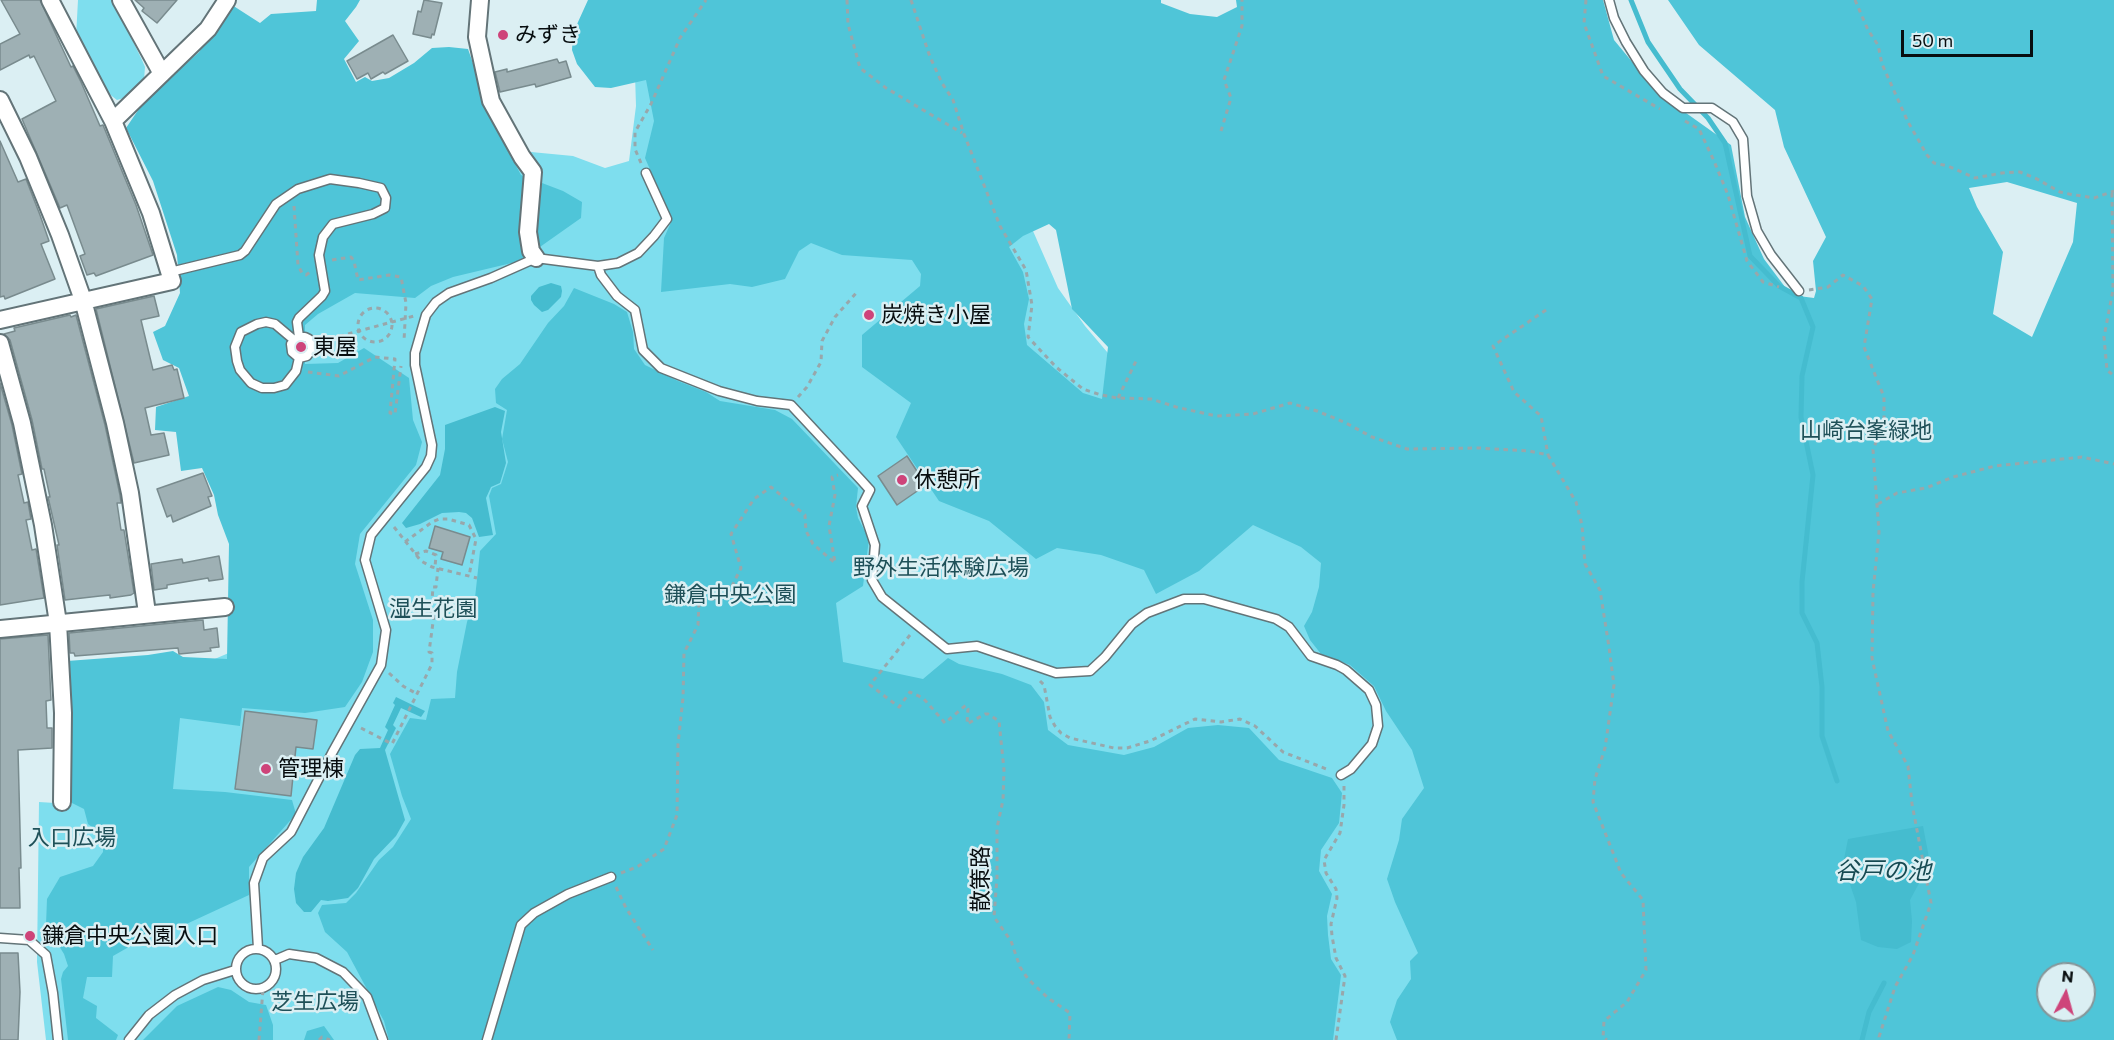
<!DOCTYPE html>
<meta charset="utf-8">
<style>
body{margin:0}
#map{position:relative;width:2114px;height:1040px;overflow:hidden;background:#dbeff3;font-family:Commissioner,sans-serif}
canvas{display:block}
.north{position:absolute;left:2036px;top:962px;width:60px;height:60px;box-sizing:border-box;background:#dbeff3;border:2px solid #869598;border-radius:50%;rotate:6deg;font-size:16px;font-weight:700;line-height:24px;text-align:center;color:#070d0f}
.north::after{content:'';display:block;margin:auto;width:21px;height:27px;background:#ce447a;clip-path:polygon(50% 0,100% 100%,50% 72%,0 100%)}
.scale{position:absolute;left:1901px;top:30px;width:132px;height:27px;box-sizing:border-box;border:3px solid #070d0f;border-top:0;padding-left:8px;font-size:18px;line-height:21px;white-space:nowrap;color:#070d0f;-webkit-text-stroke:4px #dbeff3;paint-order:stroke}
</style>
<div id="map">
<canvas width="2114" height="1040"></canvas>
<div class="north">N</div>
<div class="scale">50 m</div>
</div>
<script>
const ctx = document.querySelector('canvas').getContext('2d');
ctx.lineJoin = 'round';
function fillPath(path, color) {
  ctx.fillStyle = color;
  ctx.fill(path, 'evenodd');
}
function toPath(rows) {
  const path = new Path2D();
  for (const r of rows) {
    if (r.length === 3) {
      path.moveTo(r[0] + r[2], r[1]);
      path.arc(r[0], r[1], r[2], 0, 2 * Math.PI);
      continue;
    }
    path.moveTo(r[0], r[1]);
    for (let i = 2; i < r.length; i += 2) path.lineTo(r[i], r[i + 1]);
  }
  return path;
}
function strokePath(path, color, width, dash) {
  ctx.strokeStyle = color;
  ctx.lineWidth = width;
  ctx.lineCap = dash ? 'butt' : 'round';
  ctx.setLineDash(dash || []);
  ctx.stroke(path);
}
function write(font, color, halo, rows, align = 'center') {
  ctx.font = font + ' Commissioner,"Noto Sans JP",sans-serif';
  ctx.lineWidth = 5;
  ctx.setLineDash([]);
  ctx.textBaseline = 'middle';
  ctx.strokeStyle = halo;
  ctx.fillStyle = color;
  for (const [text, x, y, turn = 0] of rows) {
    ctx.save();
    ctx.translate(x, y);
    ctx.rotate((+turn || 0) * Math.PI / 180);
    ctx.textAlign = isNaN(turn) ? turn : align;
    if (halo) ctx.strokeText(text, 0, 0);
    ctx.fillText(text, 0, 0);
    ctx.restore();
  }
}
fillPath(toPath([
 [78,0,113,0,142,60,145,67,144,80,124,98,117,100,104,90,76,37],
 [634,42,1033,231,1058,288,1085,326,1113,359,1275,379,1667,1040,46,1040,37,962,39,802,55,803,68,769,203,664,238,649,252,634,211,394,508,158,531,152,573,156,605,168,629,161,636,106]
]), '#7edeee');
fillPath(toPath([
 [317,0,360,0,356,7,345,21,359,41,344,59,356,82,365,77,372,81,389,78,414,63,432,48,449,47,468,49,496,129,521,175,563,191,582,202,581,218,520,261,453,277,431,286,415,298,355,293,318,314,305,325,305,364,338,363,364,348,409,378,413,420,422,442,416,465,360,534,355,564,373,620,373,652,362,682,345,707,305,713,242,708,240,726,180,718,173,789,225,792,292,800,296,814,249,867,249,895,182,926,148,936,113,956,112,977,87,977,83,998,97,1006,96,1018,118,1035,116,1040,68,1040,61,979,63,972,68,966,64,954,46,925,47,899,60,877,93,866,103,852,103,835,88,824,84,809,72,803,67,661,148,655,173,651,183,657,227,659,229,544,218,515,214,495,202,468,181,471,176,432,155,430,156,407,189,396,179,368,163,360,153,332,165,326,180,293,177,255,153,181,126,128,145,100,199,52,208,38,220,27,232,5,260,23,271,14,316,11],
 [588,0,1161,0,1161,3,1190,14,1217,17,1237,7,1236,0,1603,0,1614,40,1658,93,1731,145,1745,217,1764,259,1791,295,1814,298,1816,291,1813,261,1826,237,1784,147,1775,110,1699,45,1668,0,2114,0,2114,1040,1397,1040,1390,1022,1397,1000,1411,979,1410,961,1418,953,1395,902,1387,879,1399,840,1402,819,1424,788,1412,750,1386,711,1374,686,1350,665,1321,654,1310,640,1304,626,1312,612,1319,587,1321,563,1301,547,1253,525,1199,571,1156,594,1144,570,1101,555,1057,548,1036,559,989,521,939,501,896,437,911,403,862,367,862,335,920,286,921,274,912,260,842,255,811,243,799,251,785,279,752,287,730,284,661,292,664,238,672,220,645,158,654,121,646,80,611,88,595,87,577,64,572,50,573,33],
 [2007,182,2077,203,2073,242,2032,337,1993,314,2003,252,1977,207,1969,188],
 [1049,224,1056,230,1072,309,1108,347,1102,399,1083,393,1027,345,1024,324,1029,299,1023,272,1009,247,1023,236],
 [2048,974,2084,974,2084,1010,2048,1010],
 [574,288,614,304,627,312,633,332,634,349,645,365,678,381,706,392,720,401,775,410,792,419,858,488,856,507,858,518,869,539,863,586,836,603,843,662,923,679,948,658,959,664,1002,674,1031,685,1044,702,1048,730,1068,745,1124,755,1154,747,1188,728,1218,725,1249,728,1279,760,1332,778,1342,793,1339,823,1321,850,1319,871,1332,894,1327,916,1328,935,1331,959,1341,975,1333,1040,389,1040,384,1021,347,952,325,932,318,913,322,905,346,903,356,893,379,860,393,847,411,819,402,796,390,754,410,718,426,720,431,699,455,698,457,672,467,622,475,598,480,551,496,534,489,496,492,488,501,484,508,462,502,439,507,410,496,403,495,389,502,379,520,364,548,323,564,306],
 [218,987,231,990,249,1002,266,1005,273,1025,273,1040,143,1040,177,1006],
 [324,1026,334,1040,304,1040,307,1031]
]), '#4fc5d8');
fillPath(toPath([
 [551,283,561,286,562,291,561,297,548,310,542,312,534,305,531,300,531,296,539,287],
 [495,407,505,411,501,432,506,463,500,483,491,487,486,498,493,535,479,537,472,518,466,513,459,512,442,513,420,524,406,528,402,523,440,475,445,449,445,425],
 [396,697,425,711,421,717,401,708,393,725,396,728,385,750,405,820,396,836,374,859,358,888,348,898,328,901,321,900,311,912,304,912,296,903,294,889,296,873,303,857,324,828,355,755,360,749,380,748,388,730,385,727,395,705,393,703],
 [1923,826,1930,863,1910,900,1912,921,1911,942,1897,949,1878,947,1861,940,1856,902,1843,864,1848,839]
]), '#45bccf');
strokePath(toPath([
 [1631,0,1648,42,1680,89,1708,118,1725,143,1750,256,1779,286,1801,298,1813,327,1802,376,1801,417,1813,475,1802,582,1802,613,1817,643,1822,687,1822,736,1837,781],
 [1862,1040,1869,1012,1884,983]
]), '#45bccf', 5);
const building = toPath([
 [1,0,40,0,71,67,73,66,81,82,100,126,103,125,136,205,153,255,96,276,94,273,87,275,80,256,85,254,67,205,60,208,22,119,56,101,34,56,30,58,29,55,0,70,0,44,20,34,1,0],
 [135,0,177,0,157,23,142,11,144,8,135,0],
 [424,0,442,3,434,35,432,34,431,38,413,34,418,11,421,12,424,0],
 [393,35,408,61,385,74,383,72,371,79,368,73,357,79,347,61,393,35],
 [557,59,559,63,566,61,571,77,536,87,535,84,500,92,495,72,507,69,507,72,557,59],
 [0,141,18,182,26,179,40,215,49,241,41,244,55,279,5,299,4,296,0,297,0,141],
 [154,296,159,316,141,320,153,370,172,365,174,370,177,369,184,398,145,408,151,435,164,433,169,455,134,463,96,309,154,296],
 [70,315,71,317,76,315,105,425,120,495,121,503,117,503,121,530,124,530,134,593,131,595,110,598,110,595,100,596,65,600,57,545,59,545,48,497,50,497,44,469,42,469,32,420,10,340,4,334,15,331,14,328,70,315],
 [0,383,12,425,22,474,18,475,24,503,28,502,31,519,26,520,32,550,36,549,44,598,0,605,0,383],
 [907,456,926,485,897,505,878,476,907,456],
 [203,473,212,496,208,497,211,506,173,522,171,515,167,517,157,489,203,473],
 [435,526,470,537,462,565,441,559,443,552,429,548,435,526],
 [219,556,223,579,209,581,208,578,167,585,167,588,154,590,151,564,182,559,183,563,219,556],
 [203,620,204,630,217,628,219,647,210,648,211,651,179,654,178,648,75,656,74,653,70,653,69,633,203,620],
 [48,635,51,700,46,701,47,728,52,728,52,748,18,750,21,868,19,868,20,908,0,908,0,639,48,635],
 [245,711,317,720,313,749,296,747,291,796,235,789,245,711],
 [0,953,18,953,20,992,18,1040,0,1040,0,953]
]);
fillPath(building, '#9eb0b4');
strokePath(building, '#798b8e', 1.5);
const lane = toPath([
 [1609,0,1614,18,1626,42,1644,71,1663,93,1683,108,1712,108,1733,122,1743,139,1747,196,1757,231,1771,255,1799,291],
 [598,266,601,275,617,296,635,310,643,350,661,368,719,391,757,401,791,405,861,480,870,490,862,506,875,545,872,580,882,597,947,649,977,646,1056,673,1090,671,1105,657,1132,624,1147,613,1184,599,1204,599,1276,619,1289,627,1311,656,1337,665,1346,670,1369,690,1376,705,1378,726,1372,744,1351,769,1341,775],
 [170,272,240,255,245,251,276,204,298,189,330,179,359,183,381,188,386,198,385,208,373,214,333,224,323,237,319,255,325,291,322,296,299,318,297,322,299,337],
 [294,340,275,324,266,322,257,324,241,332,235,347,237,361,240,370,251,383,262,388,274,388,285,385,296,371,299,358,292,352,291,344,299,337,305,337,309,339,312,349,307,356,299,358],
 [0,938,29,940,46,955,53,993,58,1040],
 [258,948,254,883,263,858,291,832,332,753,381,665,386,630,365,560,371,535,426,467,431,456,432,445,415,365,415,353,426,315,436,302,449,293,491,278,536,258,598,266,618,263,638,253,654,236,667,219,646,173],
 [256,969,20],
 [275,960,289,954,316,958,343,972,367,997,383,1040],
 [129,1040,149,1015,175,995,203,980,235,970],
 [487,1040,521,925,534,913,568,894,611,877]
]);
const street = toPath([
 [121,0,161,72],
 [480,0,477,37,491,101,522,157,533,172,528,232,531,251,536,258],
 [0,100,28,157,60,235,83,300,115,423,130,493,147,613],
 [113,121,208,29,227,0],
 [0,320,172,281,151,213,113,121,50,0],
 [0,343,22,423,43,525,58,623,63,713,62,802],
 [0,629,225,607]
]);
strokePath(lane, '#637478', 11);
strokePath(street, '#637478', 20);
strokePath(toPath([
 [847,0,848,24,860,68,886,88,962,133],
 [911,0,930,57,942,83,953,100,964,134,1000,226,1026,270,1032,305,1028,337,1056,367,1083,389,1101,395,1118,398,1151,399,1176,407,1216,416,1253,414,1290,403,1317,411,1344,422,1372,437,1407,449,1479,448,1529,451,1548,455,1576,502,1582,525,1585,564,1600,590,1609,647,1614,685,1605,748,1595,779,1593,802,1621,873,1643,900,1646,970,1627,1002,1604,1021,1603,1037,1607,1040],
 [1586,0,1584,23,1603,76,1660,109],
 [1855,0,1868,30,1878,45,1882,64,1908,122,1927,155,1934,163,1948,166,1975,178,2002,173,2020,172,2037,179,2060,192,2069,194,2094,198,2114,191],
 [1685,121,1699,129,1714,161,1728,195,1747,261,1763,282,1779,287],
 [1221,131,1231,98,1224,80,1242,26,1242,0],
 [641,163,635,149,635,132,651,104,680,38,706,0],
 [2112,193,2113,290,2104,337,2107,370,2114,376],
 [294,206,298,265,302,273,306,275,310,272],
 [332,260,351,257,354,261,358,280,389,275,401,277,406,303,404,341],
 [1809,290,1828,287,1843,275,1863,286,1872,299,1864,347,1884,397,1884,421,1873,450,1879,532,1873,592,1872,658,1888,731,1908,766,1912,804,1931,903,1913,955,1895,987,1879,1037,1880,1040],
 [375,325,17],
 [1546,310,1493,346,1514,392,1541,416,1548,455],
 [322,341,414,316],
 [308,372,339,376,375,357,395,359,390,413,395,414,401,366],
 [798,397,807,387,821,362,822,341,835,317,857,292],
 [1118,398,1137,359],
 [1878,504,1897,493,1926,488,1953,477,1995,466,2082,457,2114,464],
 [394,527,421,561,432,567,477,578],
 [405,542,432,522,439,519,448,519,469,525,476,539,469,576],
 [415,554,426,551,436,555,435,567],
 [910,635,870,685,899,707,910,692,923,698,945,723,966,705,968,709,967,724,985,714,988,714,999,721,1004,770,1003,800,997,828,997,877,994,917,1011,941,1020,967,1028,979,1048,998,1070,1013,1069,1040],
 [389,673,403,686,417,694],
 [1040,681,1044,685,1050,717,1055,726,1061,733,1070,738,1114,748,1127,748,1150,741,1195,719,1221,722,1240,719,1255,726,1283,752,1329,770],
 [361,728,392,744,432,664,432,653,429,652,434,615,431,615,433,587,436,587,438,568],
 [621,873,637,867,664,849,677,815,678,744,683,698,684,653,698,625,699,602,727,596,741,568,731,534,754,499,771,487,805,515,806,531,813,544,835,563,829,526,835,495,832,477,838,475],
 [616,887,626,908,653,950],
 [259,1040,263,989],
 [319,1040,322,1037,330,1040],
 [1336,1040,1345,976,1336,958,1332,936,1331,924,1337,898,1336,889,1326,873,1324,860,1340,833,1344,805,1344,786]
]), '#98a7ab', 3, [4.5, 4.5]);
strokePath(lane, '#fff', 8);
strokePath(street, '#fff', 16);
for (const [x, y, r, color] of [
 [503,35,6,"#ce447a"],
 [869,315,6,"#ce447a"],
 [301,347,6,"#ce447a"],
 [902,480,6,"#ce447a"],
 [266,769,6,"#ce447a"],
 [30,936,6,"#ce447a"]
]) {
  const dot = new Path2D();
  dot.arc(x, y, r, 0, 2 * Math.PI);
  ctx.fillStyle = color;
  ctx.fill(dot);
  strokePath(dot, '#dbeff3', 2);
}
write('22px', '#070d0f', '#dbeff3', [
 ["みずき",515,35],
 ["炭焼き小屋",881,315],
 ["東屋",313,347],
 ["休憩所",914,480],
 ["管理棟",278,769],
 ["鎌倉中央公園入口",42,936]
], 'left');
write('22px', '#1e5058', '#dbeff3', [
 ["山崎台峯緑地",1866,431],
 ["野外生活体験広場",941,568],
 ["鎌倉中央公園",730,595],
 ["湿生花園",433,609],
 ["入口広場",72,838],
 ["芝生広場",315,1002]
]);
write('22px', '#070d0f', '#dbeff3', [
 ["散策路",981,879,-90]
]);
write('italic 24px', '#164a52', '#dbeff3', [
 ["谷戸の池",1883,871]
]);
</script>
